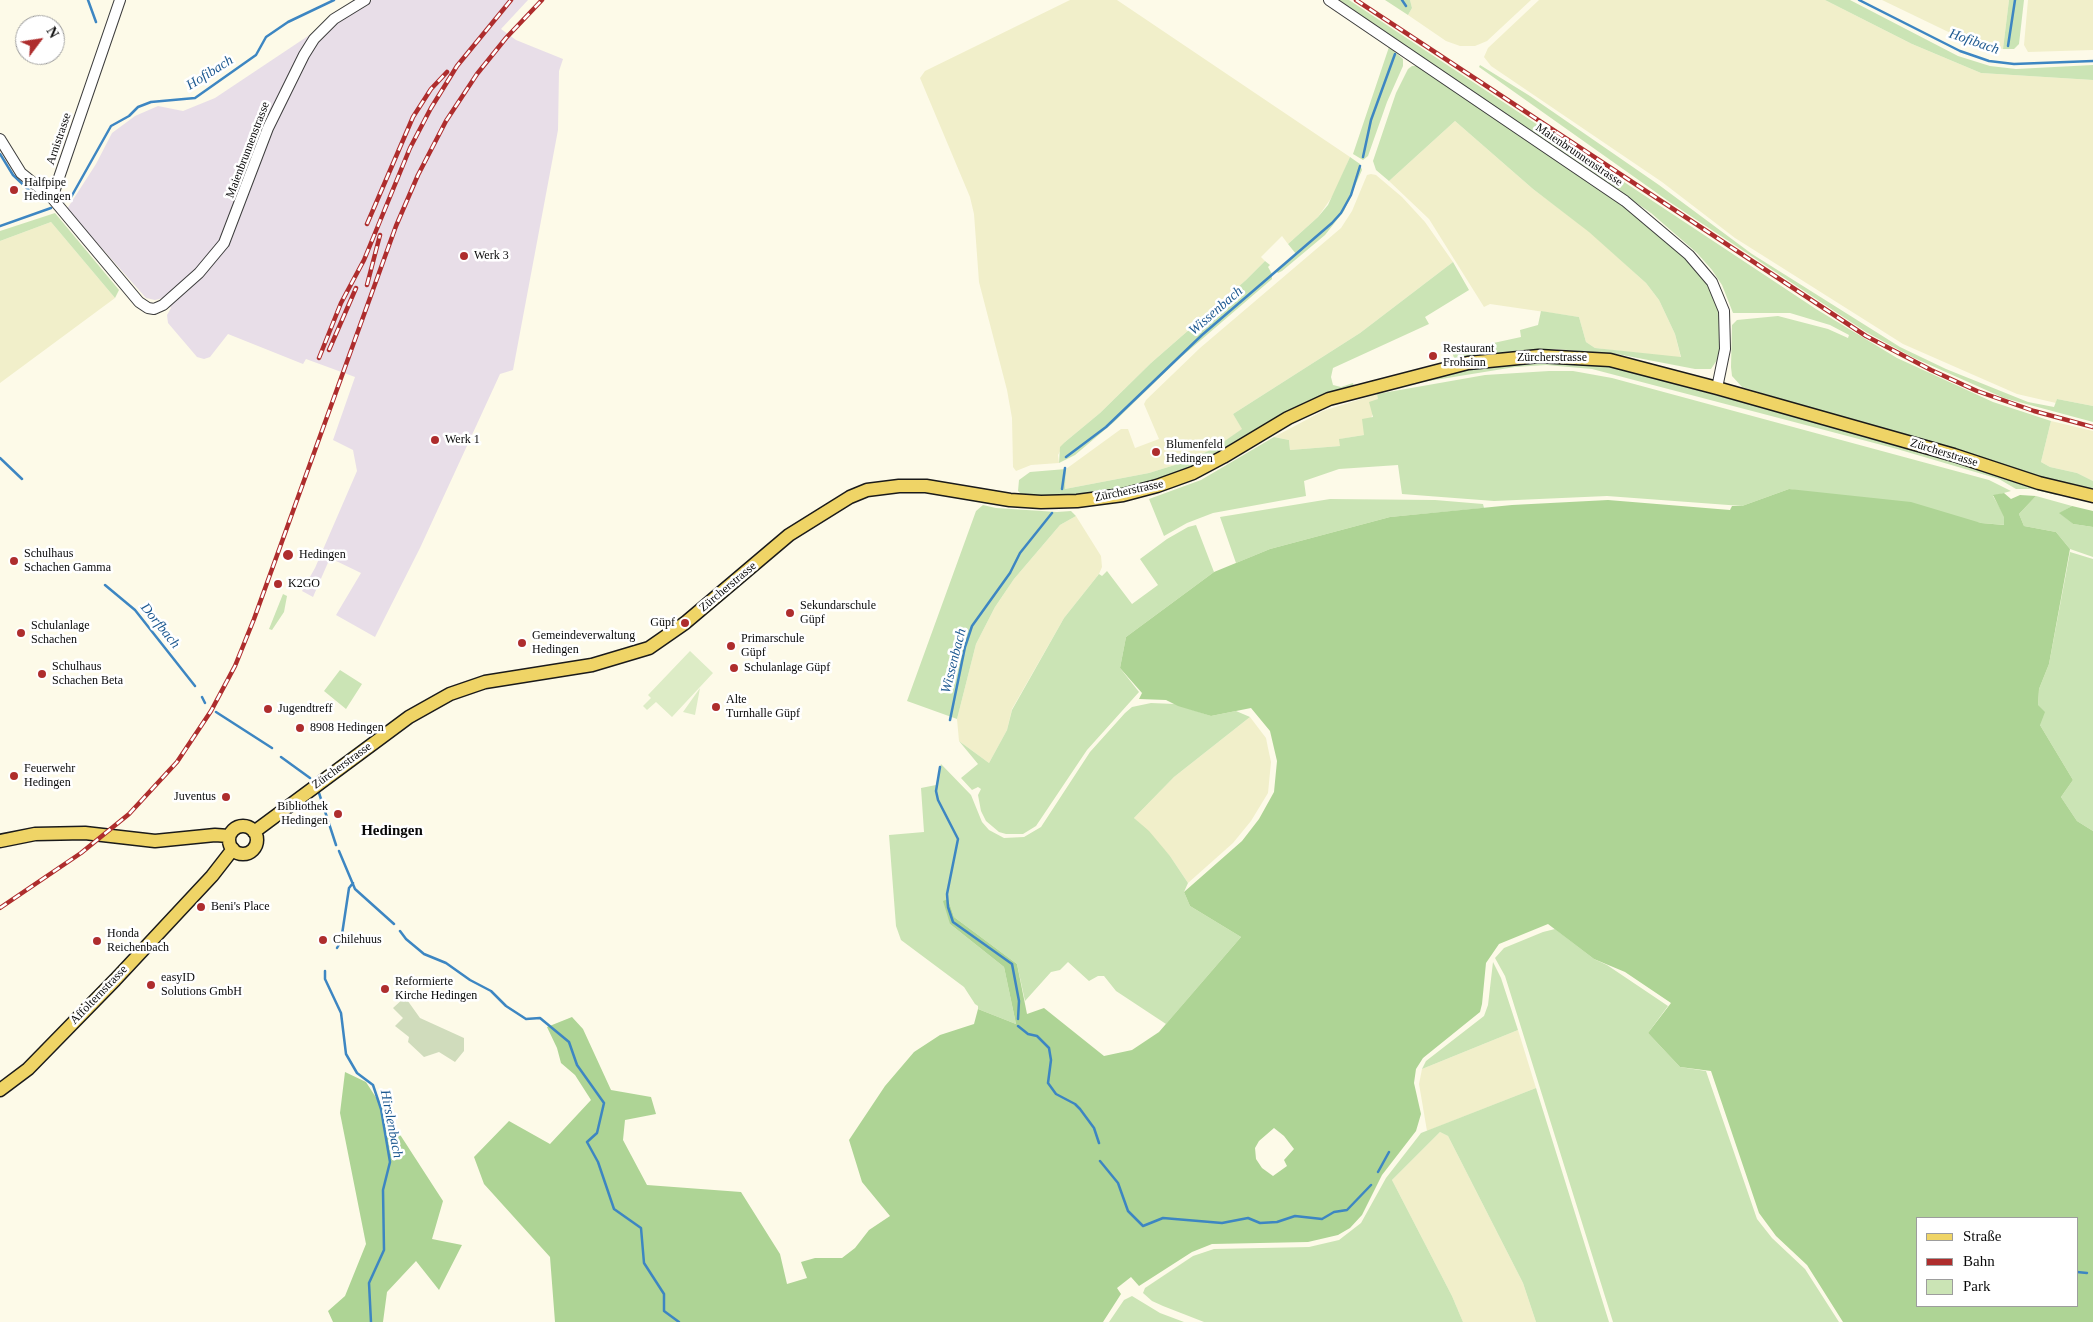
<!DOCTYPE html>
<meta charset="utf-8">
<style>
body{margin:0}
#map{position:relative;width:2093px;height:1322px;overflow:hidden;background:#fdfae8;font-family:"Times New Roman",serif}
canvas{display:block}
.legend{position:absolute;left:1916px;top:1217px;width:162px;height:90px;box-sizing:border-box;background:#fff;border:1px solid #9d9d9d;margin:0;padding:6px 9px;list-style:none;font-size:15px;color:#090909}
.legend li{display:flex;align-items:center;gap:10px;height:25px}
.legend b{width:25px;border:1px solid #9d9d9d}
.north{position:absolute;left:15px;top:15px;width:50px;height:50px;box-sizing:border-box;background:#fff;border:1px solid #9d9d9d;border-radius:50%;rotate:59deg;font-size:14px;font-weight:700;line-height:20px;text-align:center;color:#090909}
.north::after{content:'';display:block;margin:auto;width:18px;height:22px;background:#ae2d2d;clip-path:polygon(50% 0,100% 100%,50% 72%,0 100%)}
</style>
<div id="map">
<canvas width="2093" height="1322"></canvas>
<ul class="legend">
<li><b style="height:6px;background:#efd466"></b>Straße</li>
<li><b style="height:6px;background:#ae2d2d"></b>Bahn</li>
<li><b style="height:14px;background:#cbe4b5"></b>Park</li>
</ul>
<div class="north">N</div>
</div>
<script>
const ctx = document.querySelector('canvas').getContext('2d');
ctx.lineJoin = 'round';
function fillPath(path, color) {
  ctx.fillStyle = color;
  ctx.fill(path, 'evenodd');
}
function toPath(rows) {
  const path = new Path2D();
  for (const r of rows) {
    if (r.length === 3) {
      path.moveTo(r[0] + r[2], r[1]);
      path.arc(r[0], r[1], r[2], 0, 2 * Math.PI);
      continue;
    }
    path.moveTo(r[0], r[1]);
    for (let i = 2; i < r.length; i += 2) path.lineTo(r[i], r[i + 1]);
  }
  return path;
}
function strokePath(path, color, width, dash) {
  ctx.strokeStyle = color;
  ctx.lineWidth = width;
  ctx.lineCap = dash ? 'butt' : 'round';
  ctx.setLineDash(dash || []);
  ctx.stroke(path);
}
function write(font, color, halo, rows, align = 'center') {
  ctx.font = font + ' "Times New Roman",serif';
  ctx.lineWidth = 5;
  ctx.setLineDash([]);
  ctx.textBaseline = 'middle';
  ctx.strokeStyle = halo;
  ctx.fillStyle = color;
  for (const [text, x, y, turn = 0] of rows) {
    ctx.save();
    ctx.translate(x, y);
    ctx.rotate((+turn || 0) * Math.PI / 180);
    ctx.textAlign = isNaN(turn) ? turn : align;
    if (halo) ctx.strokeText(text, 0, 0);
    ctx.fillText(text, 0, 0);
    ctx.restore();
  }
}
fillPath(toPath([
 [372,0,528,0,501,29,516,40,563,59,559,71,558,130,513,370,500,374,420,548,375,637,336,615,361,573,330,558,313,597,302,591,315,568,357,471,353,450,333,440,355,377,306,359,303,364,228,334,210,357,204,359,197,357,168,323,167,315,171,308,163,298,155,300,146,298,67,209,96,164,112,133,135,116,158,106,183,111,215,98,317,30]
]), '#e8dee8');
fillPath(toPath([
 [1070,0,1117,0,1350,157,1334,194,1318,217,1288,244,1282,236,1261,257,1265,261,1246,280,1151,363,1100,413,1065,442,1058,455,1059,463,1031,465,1016,471,1013,467,1012,418,1007,390,979,282,974,214,970,197,920,78,925,71],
 [1410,0,1531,0,1487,41,1475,46,1460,46,1446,41,1408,15,1412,8],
 [1539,0,1825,0,1912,44,1981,73,2093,80,2093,406,2057,399,2056,403,2017,394,1903,344,1735,238,1662,182,1491,66,1484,57,1488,48],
 [1882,0,2009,0,2003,49,1965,40],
 [2028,0,2093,0,2093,50,2028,52,2024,45],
 [1455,121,1533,189,1589,231,1646,283,1659,300,1675,334,1681,358,1595,348,1586,342,1579,317,1490,304,1484,307,1429,219,1389,181],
 [1371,174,1376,175,1402,197,1425,222,1453,262,1360,333,1233,414,1243,429,1213,449,1178,464,1149,473,1065,489,1066,469,1121,429,1128,429,1135,448,1159,439,1144,404,1146,400,1200,348,1341,228,1352,211,1367,175],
 [51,222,115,298,0,383,0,241],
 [1377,394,1379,399,1364,435,1340,439,1340,446,1290,450,1289,440,1274,437,1323,411],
 [2051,421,2093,431,2093,481,2077,473,2050,467,2041,462],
 [1076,516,1101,556,1102,567,1099,574,1064,618,1012,709,1007,730,989,763,959,741,957,719,976,644,995,607,1014,579,1060,525],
 [1250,717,1266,738,1268,748,1271,762,1268,793,1251,821,1233,843,1188,883,1170,856,1134,818,1174,777],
 [1518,1030,1536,1088,1427,1131,1419,1084,1422,1069],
 [1440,1132,1448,1136,1523,1283,1536,1322,1463,1322,1452,1296,1392,1180]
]), '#f1efca');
fillPath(toPath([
 [1339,0,1349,0,1816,309,1897,358,1993,402,2051,421,2041,462,2050,467,2077,473,2093,481,2093,491,2036,477,1742,387,1732,376,1731,367,1732,325,1737,320,1778,316,1828,329,1848,338,1849,335,1830,325,1790,313,1733,313,1722,285,1712,270,1697,253,1651,213],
 [1385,0,1410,0,1412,8,1408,15],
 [1825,0,1850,0,1958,56,1990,66,2016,69,2093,65,2093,80,1981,73,1912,44],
 [2009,0,2024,0,2019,44,2014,49,2003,49],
 [1389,47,1403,59,1403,66,1387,102,1368,156,1363,160,1353,154],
 [1480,65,1530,96,1659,185,1752,254,1900,347,1946,369,2028,402,2054,407,2057,399,2093,406,2093,422,2004,398,1912,357,1866,332,1671,203,1479,67],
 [1412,66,1418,66,1622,205,1677,249,1706,282,1718,310,1721,329,1720,349,1717,360,1711,369,1695,369,1617,354,1555,349,1516,352,1455,361,1452,352,1521,337,1520,330,1538,325,1541,311,1579,317,1586,342,1595,348,1681,357,1675,334,1659,300,1646,283,1589,232,1533,189,1455,121,1389,181,1376,170,1373,161,1396,93,1408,69],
 [1350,157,1360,164,1362,170,1344,211,1325,235,1282,271,1278,273,1276,271,1296,254,1288,244,1318,217,1328,205],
 [55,213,119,290,115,298,51,222,0,241,0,231],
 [1265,261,1270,265,1268,267,1272,274,1272,279,1180,358,1114,422,1075,455,1059,463,1060,447,1065,442,1100,413,1151,363,1246,280],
 [1453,262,1469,290,1425,317,1429,324,1333,368,1331,377,1333,385,1341,387,1353,383,1354,386,1328,393,1303,403,1205,462,1143,485,1081,495,1022,495,1018,491,1019,480,1030,472,1066,469,1065,489,1149,473,1178,464,1213,449,1242,429,1233,414,1360,333],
 [1531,361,1595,364,1619,369,1911,448,2057,493,2057,495,2031,489,2016,489,1999,479,1897,449,1592,369,1546,365,1515,367,1398,386,1467,368],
 [1549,371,1573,371,1612,378,1989,480,2011,491,1993,496,2005,517,2005,525,1981,523,1789,489,1742,506,1607,496,1494,501,1402,494,1398,465,1339,469,1304,481,1306,496,1213,513,1187,523,1164,536,1149,499,1201,480,1274,437,1289,440,1290,450,1340,446,1339,439,1364,435,1362,419,1373,417,1369,402,1378,399,1377,394,1485,375],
 [2036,496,2072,506,2060,513,2073,524,2093,527,2093,557,2070,549,2056,532,2024,526,2019,514],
 [1330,499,1435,500,1483,504,1484,508,1390,517,1270,549,1236,563,1220,517],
 [983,505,996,508,1057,512,1071,511,1076,516,1060,525,1014,579,995,607,976,644,957,719,907,701,976,511],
 [1196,525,1214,572,1126,637,1120,668,1139,692,1087,750,1036,826,1023,834,1006,834,999,832,986,821,981,811,978,795,981,789,978,787,972,790,961,778,978,764,959,741,989,763,1007,730,1012,710,1064,618,1099,574,1102,576,1107,571,1132,604,1158,585,1140,559,1167,539,1188,527],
 [2070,552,2093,559,2093,831,2077,821,2061,797,2073,780,2040,725,2038,705,2039,689,2049,664],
 [283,594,287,596,284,612,272,630,269,629],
 [340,670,362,684,346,709,324,691],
 [1151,703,1175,704,1211,716,1236,711,1250,717,1174,777,1134,818,1149,831,1170,856,1188,883,1184,892,1190,906,1241,937,1166,1024,1116,991,1104,976,1098,976,1089,981,1068,962,1060,970,1051,972,1025,1001,1017,964,954,917,948,899,950,924,1004,967,1016,1024,978,1009,978,1006,975,1004,964,987,901,940,896,926,889,835,924,832,921,788,936,785,941,764,971,795,982,822,989,830,1004,838,1024,837,1041,827,1090,752,1125,713,1132,707],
 [1555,929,1594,959,1607,965,1668,1006,1648,1033,1680,1067,1706,1071,1757,1219,1772,1238,1805,1269,1839,1322,1613,1322,1505,976,1495,958,1504,948,1543,932],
 [1493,962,1501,978,1518,1030,1422,1069,1426,1061,1484,1016,1488,1005],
 [1536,1088,1609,1322,1536,1322,1523,1283,1448,1136,1440,1132,1392,1180,1452,1296,1463,1322,1204,1322,1163,1306,1152,1301,1143,1293,1145,1288,1193,1256,1214,1249,1309,1247,1339,1240,1361,1223,1386,1178,1421,1133],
 [1132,1296,1160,1313,1184,1322,1109,1322,1124,1300]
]), '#cbe4b5');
fillPath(toPath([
 [1789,489,1911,502,1981,523,2004,525,2004,517,1993,495,2004,493,2011,499,2020,495,2036,496,2019,514,2024,526,2056,532,2070,549,2049,664,2039,689,2038,705,2045,712,2040,725,2073,780,2061,797,2077,821,2093,831,2093,1322,1843,1322,1807,1265,1776,1236,1759,1213,1711,1071,1680,1067,1648,1033,1671,1003,1625,972,1594,959,1548,924,1499,944,1486,963,1482,1004,1480,1012,1423,1058,1416,1069,1414,1083,1421,1114,1416,1131,1382,1175,1362,1215,1350,1228,1338,1235,1308,1242,1212,1244,1192,1252,1139,1286,1131,1277,1117,1288,1121,1294,1103,1322,555,1322,550,1257,484,1184,474,1157,509,1121,550,1144,591,1100,575,1075,561,1063,557,1048,547,1027,572,1017,583,1029,611,1090,651,1097,656,1114,625,1120,623,1140,647,1185,741,1192,780,1254,787,1284,807,1278,801,1262,815,1258,842,1258,855,1248,869,1230,890,1216,862,1182,849,1140,885,1086,914,1052,940,1035,974,1024,978,1009,1016,1024,1004,967,950,924,943,901,948,899,954,917,1017,964,1027,1014,1044,1008,1104,1056,1132,1050,1159,1032,1241,937,1190,906,1184,892,1242,841,1259,819,1274,792,1277,761,1270,731,1251,708,1211,716,1178,706,1166,700,1139,699,1142,693,1120,668,1126,637,1214,572,1270,549,1390,517,1512,505,1608,500,1730,510,1732,506,1742,506],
 [1274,1128,1284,1136,1294,1149,1284,1160,1287,1166,1273,1176,1262,1168,1256,1159,1255,1148,1259,1141],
 [2077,1218,2077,1306,1917,1306,1917,1218],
 [2072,506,2093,511,2093,527,2073,524,2059,513],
 [345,1072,366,1082,443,1201,432,1239,462,1245,439,1290,416,1261,387,1292,383,1322,333,1322,328,1311,345,1296,366,1244,340,1113]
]), '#aed495');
fillPath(toPath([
 [405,997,420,1018,464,1038,464,1051,455,1062,439,1052,424,1057,408,1042,409,1037,395,1026,403,1018,393,1008]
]), '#d0dcbc');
fillPath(toPath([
 [690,651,713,673,672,717,656,702,647,710,643,706,651,698,648,695],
 [700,688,695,715,683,712]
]), '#ddecc6');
strokePath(toPath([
 [88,0,96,22],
 [1402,0,1406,6],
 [1859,0,1960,51,1989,61,2014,64,2093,61],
 [2008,46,2015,0],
 [0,154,13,175,31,192],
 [1363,157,1371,120,1395,54],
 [64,201,70,199,111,126,129,116,138,107,151,102,195,98,256,55,266,37,288,22,334,0],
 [0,226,51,208],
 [1066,457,1106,427,1202,335,1332,223,1341,213,1351,195,1360,166],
 [0,458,22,479],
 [1062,489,1065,468],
 [105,585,135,610,195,686],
 [202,697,205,703],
 [216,712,272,748],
 [950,720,965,647,972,626,1010,573,1020,553,1052,513],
 [281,757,310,778],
 [940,767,936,791,938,800,958,839,947,894,948,907,953,922,1012,964,1019,1001,1018,1019],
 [319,793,336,845],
 [339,851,355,889,394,924],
 [400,931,406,939,424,954,446,963,470,980,491,991,506,1006,526,1019,540,1018,569,1042,577,1065,604,1103,597,1133,587,1142,598,1162,614,1209,641,1228,644,1263,664,1294,664,1311,679,1322],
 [337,948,341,941,349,888,353,883],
 [325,971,325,979,341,1013,346,1054,357,1073,373,1085,381,1109,390,1162,383,1190,384,1250,369,1283,371,1322],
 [1018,1026,1028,1034,1037,1036,1049,1048,1051,1060,1048,1083,1056,1094,1075,1104,1080,1109,1094,1128,1099,1143],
 [1100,1161,1118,1183,1128,1211,1143,1226,1163,1218,1222,1223,1248,1218,1260,1223,1277,1222,1295,1216,1322,1219,1334,1212,1347,1210,1371,1185],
 [1378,1172,1389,1152],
 [2077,1272,2087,1273]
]), '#3d86c2', 2.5);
const minor = toPath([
 [1329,0,1625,201,1689,255,1712,282,1724,311,1725,349,1717,388],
 [0,139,21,173,52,198,139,302,148,308,154,309,163,305,199,273,224,243,268,128,304,55,314,39,334,19,365,0],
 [52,198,120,0]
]);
const major = toPath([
 [243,840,14],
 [254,832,409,717,450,694,485,682,592,665,649,648,685,623,789,535,850,497,867,490,899,486,926,486,1010,500,1041,502,1077,501,1123,495,1157,486,1193,473,1223,457,1288,418,1329,399,1468,363,1539,356,1610,360,1717,388,1954,455,2039,483,2093,496],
 [0,841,35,834,85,833,155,841,215,835,229,836],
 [0,1090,28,1069,115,980,212,876,233,849]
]);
strokePath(minor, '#3c3c3c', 12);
strokePath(major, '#1a1a1a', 15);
strokePath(minor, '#fff', 10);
strokePath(major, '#efd466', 12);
const rail = toPath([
 [1356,0,1866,336,1931,370,1977,391,2034,411,2093,427],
 [367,224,413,117,431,89,447,72],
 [367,285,380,235],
 [329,350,356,288],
 [319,358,341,303,364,260,410,148,431,108,457,66,511,0],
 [0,908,81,853,129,814,177,762,211,711,235,666,254,619,396,226,418,175,446,121,477,74,506,38,542,0]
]);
strokePath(rail, '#ae2d2d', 4.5);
strokePath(rail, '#fff', 2.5, [8]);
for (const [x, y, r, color] of [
 [14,190,5,"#ae2d2d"],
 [464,256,5,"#ae2d2d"],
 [1433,356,5,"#ae2d2d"],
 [435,440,5,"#ae2d2d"],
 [1156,452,5,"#ae2d2d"],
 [288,555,6,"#ae2d2d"],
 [14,561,5,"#ae2d2d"],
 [278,584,5,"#ae2d2d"],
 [790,613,5,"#ae2d2d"],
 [685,623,5,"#ae2d2d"],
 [21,633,5,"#ae2d2d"],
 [522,643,5,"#ae2d2d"],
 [731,646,5,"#ae2d2d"],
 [734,668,5,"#ae2d2d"],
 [42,674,5,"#ae2d2d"],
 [716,707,5,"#ae2d2d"],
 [268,709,5,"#ae2d2d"],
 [300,728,5,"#ae2d2d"],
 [14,776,5,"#ae2d2d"],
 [226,797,5,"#ae2d2d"],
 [338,814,5,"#ae2d2d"],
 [201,907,5,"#ae2d2d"],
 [323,940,5,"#ae2d2d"],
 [97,941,5,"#ae2d2d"],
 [151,985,5,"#ae2d2d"],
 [385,989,5,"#ae2d2d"]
]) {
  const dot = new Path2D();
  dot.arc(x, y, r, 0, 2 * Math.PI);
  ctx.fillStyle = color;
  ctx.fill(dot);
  strokePath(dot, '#fff', 2);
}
write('12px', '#090909', '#fff', [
 ["Arnistrasse",59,139,-71],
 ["Maienbrunnenstrasse",248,150,-69],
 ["Maienbrunnenstrasse",1579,155,34],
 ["Zürcherstrasse",1552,358],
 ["Zürcherstrasse",1944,453,17],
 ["Zürcherstrasse",1129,491,-12],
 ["Zürcherstrasse",728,587,-40],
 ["Zürcherstrasse",342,766,-36],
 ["Affolternstrasse",99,995,-46]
]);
write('12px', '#090909', '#fff', [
 ["Halfpipe",24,183],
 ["Hedingen",24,197],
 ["Werk 3",474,256],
 ["Restaurant",1443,349],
 ["Frohsinn",1443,363],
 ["Werk 1",445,440],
 ["Blumenfeld",1166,445],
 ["Hedingen",1166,459],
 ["Schulhaus",24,554],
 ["Schachen Gamma",24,568],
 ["Hedingen",299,555],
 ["K2GO",288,584],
 ["Sekundarschule",800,606],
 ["Güpf",800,620],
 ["Güpf",675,623,"right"],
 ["Schulanlage",31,626],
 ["Schachen",31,640],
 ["Gemeindeverwaltung",532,636],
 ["Hedingen",532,650],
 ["Primarschule",741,639],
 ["Güpf",741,653],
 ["Schulhaus",52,667],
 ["Schachen Beta",52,681],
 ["Schulanlage Güpf",744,668],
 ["Alte",726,700],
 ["Turnhalle Güpf",726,714],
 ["Jugendtreff",278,709],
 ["8908 Hedingen",310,728],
 ["Feuerwehr",24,769],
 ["Hedingen",24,783],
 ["Juventus",216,797,"right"],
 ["Bibliothek",328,807,"right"],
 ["Hedingen",328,821,"right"],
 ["Beni's Place",211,907],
 ["Honda",107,934],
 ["Reichenbach",107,948],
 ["Chilehuus",333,940],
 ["easyID",161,978],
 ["Solutions GmbH",161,992],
 ["Reformierte",395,982],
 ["Kirche Hedingen",395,996]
], 'left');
write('italic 14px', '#1d5991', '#fff', [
 ["Hofibach",1974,42,19],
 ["Hofibach",210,73,-32],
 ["Wissenbach",1216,311,-41],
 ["Dorfbach",160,626,51],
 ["Wissenbach",954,661,-76],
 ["Hirslenbach",391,1124,79]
]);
write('bold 15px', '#090909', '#fff', [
 ["Hedingen",392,831]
]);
</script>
